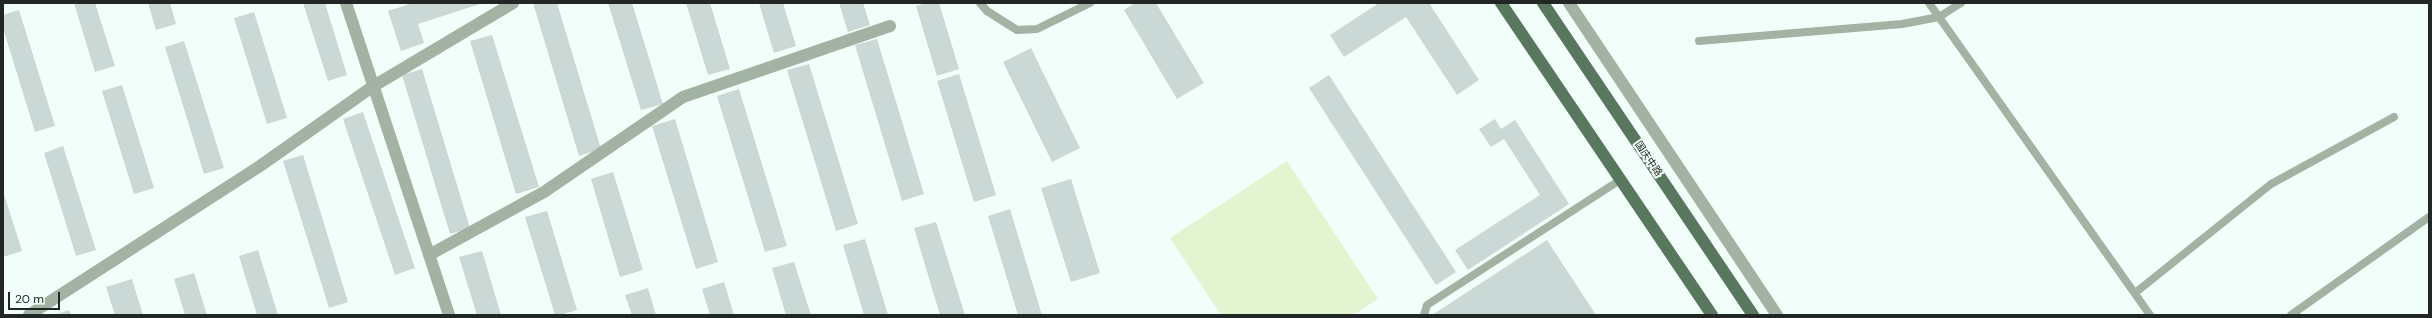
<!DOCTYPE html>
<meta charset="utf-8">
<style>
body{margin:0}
#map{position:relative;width:2432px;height:318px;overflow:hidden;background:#f2fef9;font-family:"DM Sans",sans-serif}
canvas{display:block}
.frame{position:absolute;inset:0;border:4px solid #222624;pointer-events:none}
.scale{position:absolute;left:8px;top:292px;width:52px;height:18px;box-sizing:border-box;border:2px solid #222624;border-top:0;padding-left:5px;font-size:12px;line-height:14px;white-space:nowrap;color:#222624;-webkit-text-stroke:3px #f2fef9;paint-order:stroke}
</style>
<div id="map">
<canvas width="2432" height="318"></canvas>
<div class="frame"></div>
<div class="scale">20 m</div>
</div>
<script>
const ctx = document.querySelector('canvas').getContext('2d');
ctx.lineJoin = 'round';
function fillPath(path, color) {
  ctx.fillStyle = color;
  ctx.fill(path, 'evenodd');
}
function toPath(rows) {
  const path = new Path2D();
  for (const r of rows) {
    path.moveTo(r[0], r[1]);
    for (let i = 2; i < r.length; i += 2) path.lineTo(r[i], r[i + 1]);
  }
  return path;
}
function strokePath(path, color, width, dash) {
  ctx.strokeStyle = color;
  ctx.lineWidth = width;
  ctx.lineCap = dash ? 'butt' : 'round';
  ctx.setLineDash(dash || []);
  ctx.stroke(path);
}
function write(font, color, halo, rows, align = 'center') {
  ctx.font = font + ' "DM Sans","Noto Sans SC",sans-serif';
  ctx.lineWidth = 4;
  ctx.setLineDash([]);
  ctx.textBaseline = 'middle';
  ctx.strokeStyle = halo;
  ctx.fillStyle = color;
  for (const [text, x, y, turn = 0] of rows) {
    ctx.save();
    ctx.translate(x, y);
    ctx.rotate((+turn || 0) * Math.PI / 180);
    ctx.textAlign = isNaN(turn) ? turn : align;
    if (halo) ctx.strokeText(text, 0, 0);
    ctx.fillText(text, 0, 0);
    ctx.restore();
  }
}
fillPath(toPath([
 [1287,161,1378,299,1353,315,1221,315,1170,238]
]), '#e3f4d1');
fillPath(toPath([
 [74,3,95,3,115,66,95,72],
 [148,3,170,3,176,24,156,30],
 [303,3,325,3,347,75,328,81],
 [413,3,483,3,418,24,424,43,401,51,388,11],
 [533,3,557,3,601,149,579,156],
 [608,3,632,3,663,104,641,110],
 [686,3,710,3,730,69,708,75],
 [759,3,783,3,796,46,774,53],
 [839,3,863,3,870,25,848,32],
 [927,3,939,3,959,69,937,76,916,6],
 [1135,3,1156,3,1204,83,1177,99,1124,10],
 [1379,3,1429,3,1479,80,1457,95,1406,17,1344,57,1330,35],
 [19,10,55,126,35,132,3,28,3,15],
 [254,12,287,118,267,124,234,18],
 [492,35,539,187,516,194,470,41],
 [877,39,924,194,902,201,855,45],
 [184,41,224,168,204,174,165,47],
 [1031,48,1080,148,1052,162,1003,62],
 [809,64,858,224,836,231,787,70],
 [422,69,470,228,450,234,402,75],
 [959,74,996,195,974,202,937,81],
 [1329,75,1456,272,1436,285,1309,88],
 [122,85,154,188,134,194,102,91],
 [739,89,787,246,765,252,717,96],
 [363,112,415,268,395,275,343,119],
 [675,119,718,262,696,269,652,126],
 [1495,119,1501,129,1515,120,1569,204,1468,270,1455,250,1540,195,1504,139,1491,147,1479,129],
 [63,146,96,250,76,256,44,153],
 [303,155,348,302,329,308,283,161],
 [613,172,643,270,620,277,591,179],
 [1071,179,1100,273,1071,282,1041,188],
 [3,191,22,251,3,257],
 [1010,209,1042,315,1018,315,988,216],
 [547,211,577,310,560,315,555,315,525,217],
 [936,222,965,315,940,315,914,228],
 [865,239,888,315,864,315,843,245],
 [1547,240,1596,315,1432,315],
 [258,250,278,315,257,315,239,256],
 [482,251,501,315,477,315,459,257],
 [794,262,811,315,786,315,772,268],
 [194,273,207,315,185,315,174,279],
 [132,279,143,315,115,315,106,287],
 [724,282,734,315,710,315,702,289],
 [648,288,656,315,632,315,625,295],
 [69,310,71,315,55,315]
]), '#cad8d6');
strokePath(toPath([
 [980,3,987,11,1017,30,1037,29,1090,3],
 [1929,3,2150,315],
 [1699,41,1902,24,1939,17,1961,3],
 [2135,293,2271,184,2394,117],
 [1424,315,1427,305,1620,180],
 [2291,315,2429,217]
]), '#a2b3a4', 8);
strokePath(toPath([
 [346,3,449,315],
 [1569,3,1777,315],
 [429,255,544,192,683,97,890,26],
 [29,315,260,166,372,87,513,3]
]), '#a2b3a4', 12);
strokePath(toPath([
 [1501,3,1712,315],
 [1543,3,1753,315]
]), '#58785d', 12);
write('10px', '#222624', '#f2fef9', [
 ["国庆中路",1648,159,56]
]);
</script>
